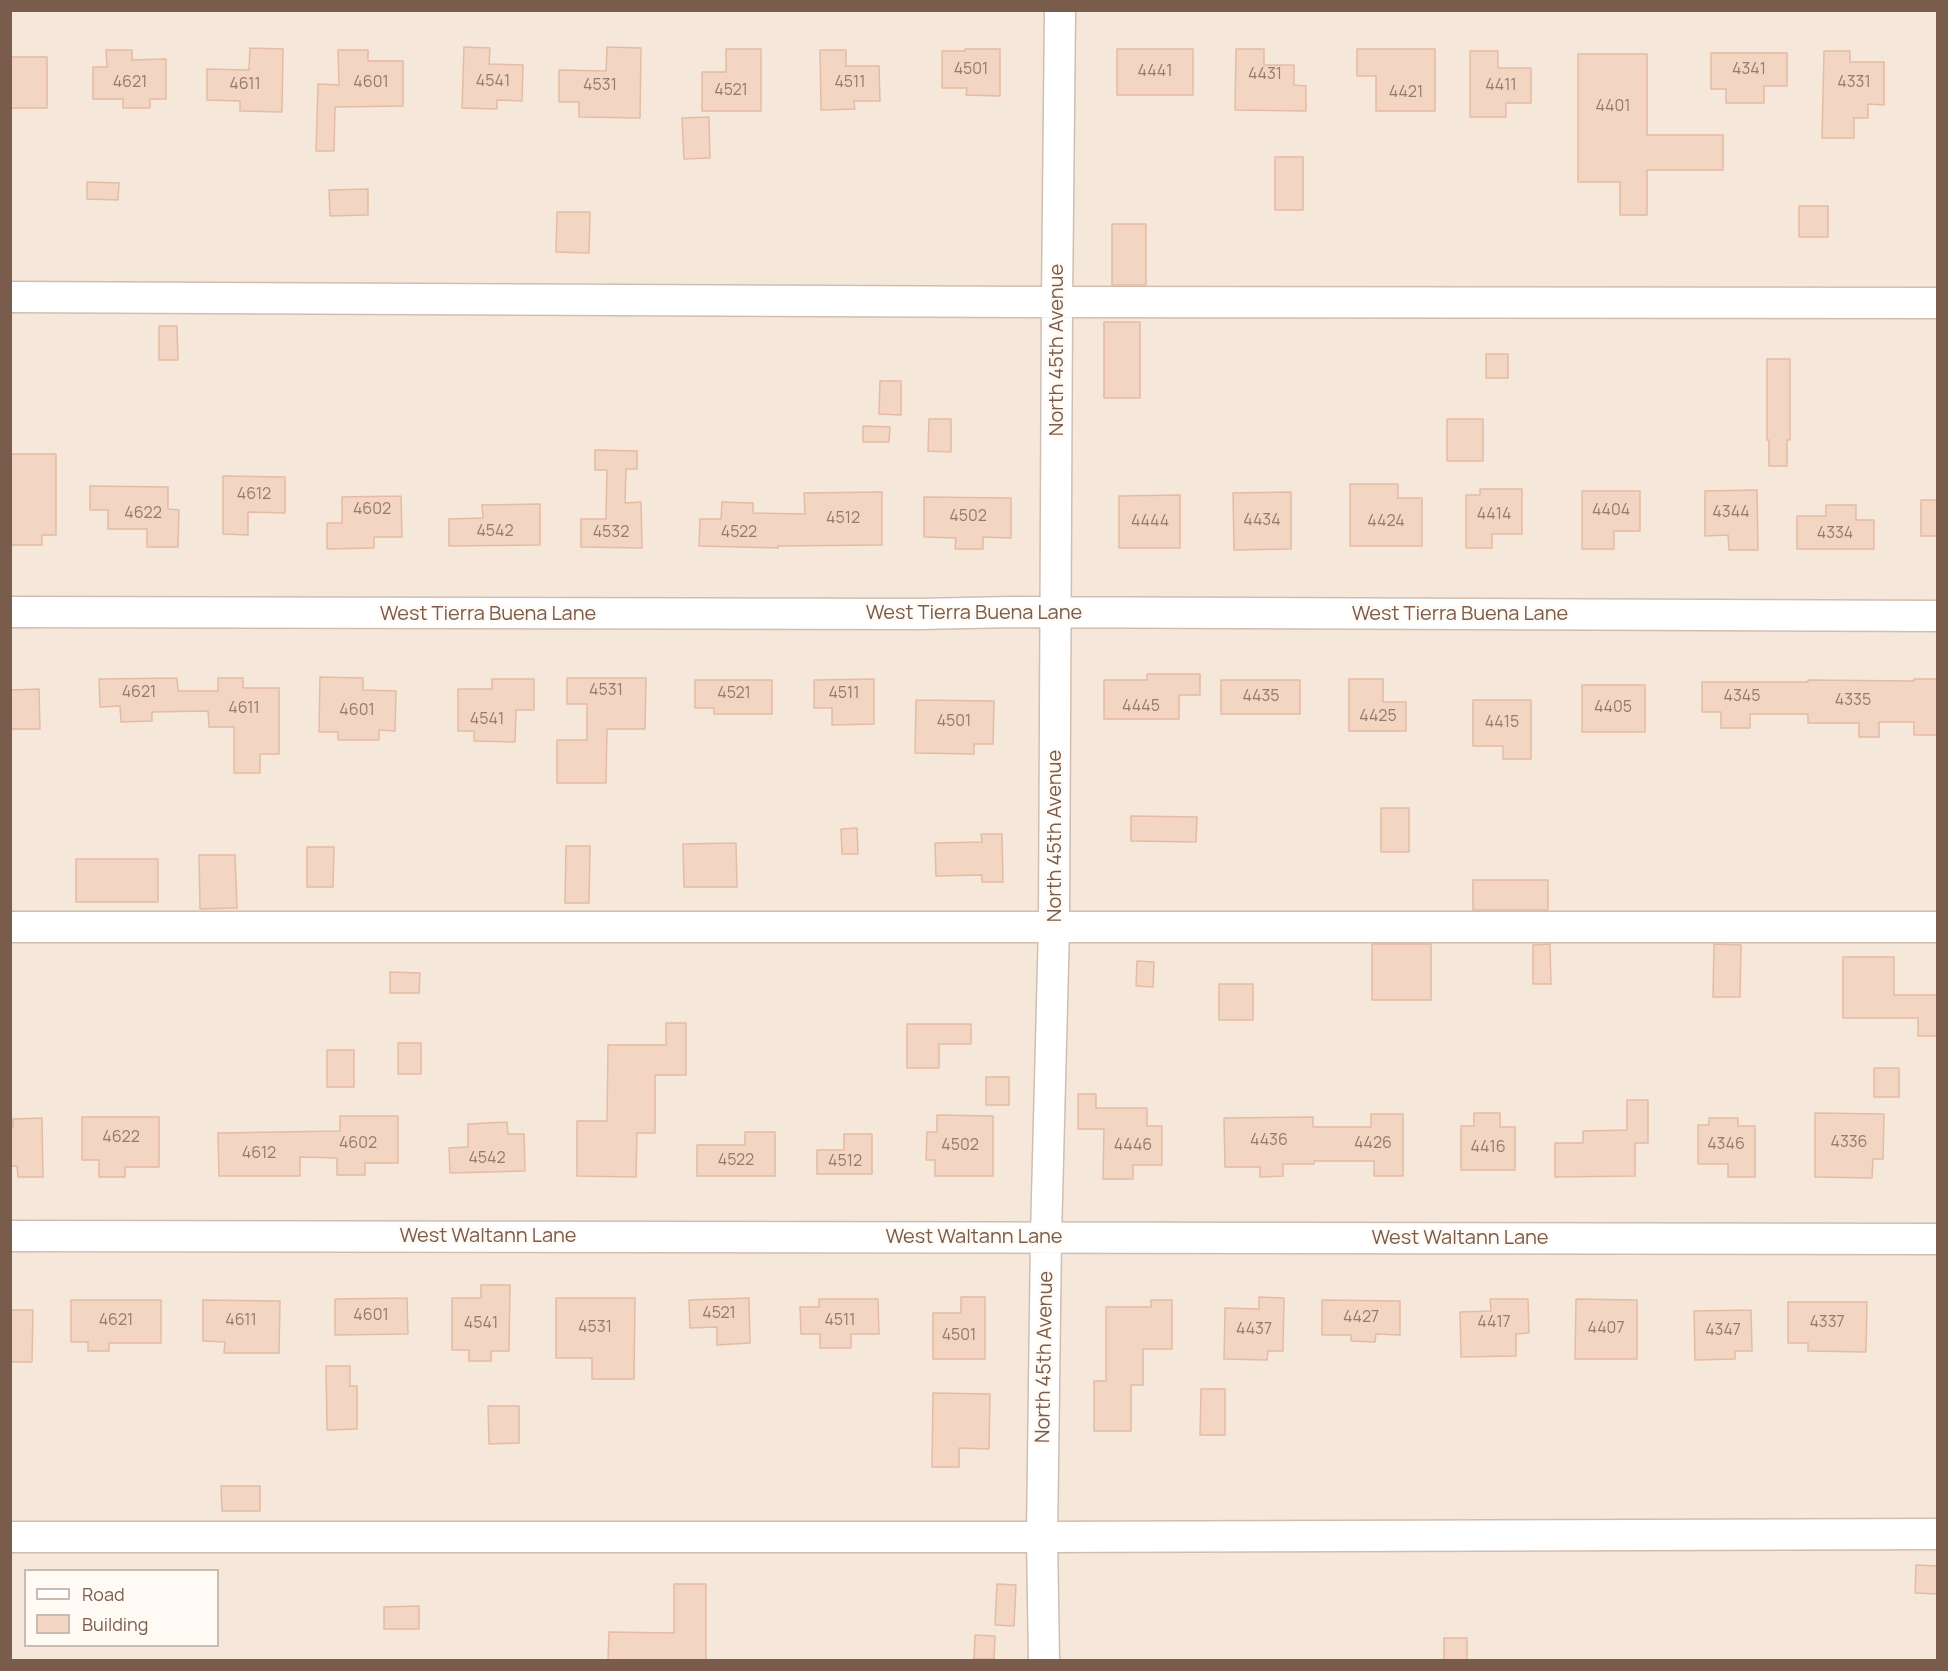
<!DOCTYPE html>
<style>
body{margin:0}
#map{position:relative;width:1948px;height:1671px;overflow:hidden;background:#fdf6ec;font-family:Manrope,sans-serif}
canvas{display:block}
.frame{position:absolute;inset:0;border:12px solid #7a5c4d;pointer-events:none}
.legend{position:absolute;left:24px;top:1569px;width:195px;height:78px;box-sizing:border-box;background:#fffaf3;border:2px solid #cabbb1;margin:0;padding:8px 10px;list-style:none;font-size:18px;color:#7a5c4d}
.legend li{display:flex;align-items:center;gap:12px;height:30px}
.legend b{width:30px;border:2px solid #cabbb1}
</style>
<div id="map">
<canvas width="1948" height="1671"></canvas>
<div class="frame"></div>
<ul class="legend">
<li><b style="height:8px;background:#fff"></b>Road</li>
<li><b style="height:16px;background:#f3d5c3"></b>Building</li>
</ul>
</div>
<script>
const ctx = document.querySelector('canvas').getContext('2d');
ctx.lineJoin = 'round';
function fillPath(path, color) {
  ctx.fillStyle = color;
  ctx.fill(path, 'evenodd');
}
function toPath(rows) {
  const path = new Path2D();
  for (const r of rows) {
    path.moveTo(r[0], r[1]);
    for (let i = 2; i < r.length; i += 2) path.lineTo(r[i], r[i + 1]);
  }
  return path;
}
function strokePath(path, color, width, dash) {
  ctx.strokeStyle = color;
  ctx.lineWidth = width;
  ctx.lineCap = dash ? 'butt' : 'round';
  ctx.setLineDash(dash || []);
  ctx.stroke(path);
}
function write(font, color, halo, rows, align = 'center') {
  ctx.font = font + ' Manrope,sans-serif';
  ctx.lineWidth = 5;
  ctx.setLineDash([]);
  ctx.textBaseline = 'middle';
  ctx.strokeStyle = halo;
  ctx.fillStyle = color;
  for (const [text, x, y, turn = 0] of rows) {
    ctx.save();
    ctx.translate(x, y);
    ctx.rotate((+turn || 0) * Math.PI / 180);
    ctx.textAlign = isNaN(turn) ? turn : align;
    if (halo) ctx.strokeText(text, 0, 0);
    ctx.fillText(text, 0, 0);
    ctx.restore();
  }
}
fillPath(toPath([
 [11,11,1937,11,1937,1660,11,1660],
 [26,1570,218,1570,218,1646,26,1646]
]), '#f5e8da');
const building = toPath([
 [464,47,490,48,489,64,523,65,522,101,497,100,497,109,462,108,464,47],
 [607,47,641,48,640,118,579,117,579,102,559,102,559,70,606,71,607,47],
 [250,48,283,49,282,112,240,111,240,101,207,100,207,69,249,70,250,48],
 [726,49,761,49,761,111,702,111,702,72,726,72,726,49],
 [965,49,1000,49,1000,96,966,95,967,88,942,88,942,51,965,51,965,49],
 [1117,49,1193,49,1193,95,1117,95,1117,49],
 [1236,49,1264,49,1264,65,1294,65,1294,85,1306,86,1306,111,1235,110,1236,49],
 [1357,49,1435,49,1435,111,1376,111,1376,76,1357,76,1357,49],
 [106,50,132,50,132,60,166,59,166,99,150,99,150,108,123,108,123,99,93,99,93,67,107,67,106,50],
 [338,50,368,50,368,61,403,61,403,106,335,107,334,151,316,151,318,84,339,85,338,50],
 [820,50,846,50,846,66,879,66,880,101,854,101,855,109,821,110,820,50],
 [1470,51,1498,51,1498,68,1531,68,1531,103,1506,103,1506,117,1470,117,1470,51],
 [1824,51,1850,51,1850,62,1884,62,1884,105,1868,104,1868,118,1854,118,1854,138,1822,138,1824,51],
 [1711,53,1787,53,1787,86,1764,86,1764,103,1726,103,1726,89,1711,89,1711,53],
 [1578,54,1647,54,1647,135,1723,135,1723,170,1647,170,1647,215,1620,215,1620,182,1578,182,1578,54],
 [10,57,47,57,47,108,10,108,10,57],
 [709,117,710,158,684,159,682,118,709,117],
 [1275,157,1303,157,1303,210,1275,210,1275,157],
 [87,182,119,183,118,200,87,199,87,182],
 [368,189,368,215,330,216,329,190,368,189],
 [1799,206,1828,206,1828,237,1799,237,1799,206],
 [557,212,590,212,589,253,556,252,557,212],
 [1112,224,1146,224,1146,285,1112,285,1112,224],
 [1104,322,1140,322,1140,398,1104,398,1104,322],
 [159,326,177,326,178,360,159,360,159,326],
 [1486,354,1508,354,1508,378,1486,378,1486,354],
 [1767,359,1790,359,1790,440,1787,440,1787,466,1769,466,1769,440,1767,440,1767,359],
 [880,381,901,381,901,415,879,414,880,381],
 [929,419,951,419,951,452,928,451,929,419],
 [1447,419,1483,419,1483,461,1447,461,1447,419],
 [863,426,890,427,889,442,863,442,863,426],
 [595,450,637,451,637,469,626,469,625,503,641,502,642,548,581,547,581,519,606,519,607,470,595,470,595,450],
 [10,454,56,454,56,535,42,535,42,545,10,545,10,454],
 [223,476,285,477,285,513,248,512,248,535,223,534,223,476],
 [1350,484,1398,484,1398,498,1422,498,1422,546,1350,546,1350,484],
 [90,486,168,487,168,509,179,510,178,547,147,547,147,529,108,529,108,510,90,510,90,486],
 [1480,489,1522,489,1522,534,1492,534,1492,548,1466,548,1466,495,1480,495,1480,489],
 [1757,490,1758,550,1729,550,1728,535,1705,536,1705,491,1757,490],
 [1582,491,1640,491,1640,531,1614,531,1614,549,1582,549,1582,491],
 [882,492,882,545,778,546,778,548,699,546,700,519,721,519,722,502,753,503,753,513,805,514,804,493,882,492],
 [1291,492,1291,549,1234,550,1233,493,1291,492],
 [1180,495,1180,548,1119,548,1119,496,1180,495],
 [401,496,402,537,374,537,374,548,327,549,327,523,342,523,342,497,401,496],
 [924,497,1011,498,1011,538,983,537,983,549,955,549,956,538,924,537,924,497],
 [1921,500,1938,500,1938,536,1921,536,1921,500],
 [540,504,540,545,449,546,449,519,483,518,482,505,540,504],
 [1826,505,1856,505,1856,520,1874,520,1874,549,1797,549,1797,516,1826,516,1826,505],
 [1147,674,1200,674,1200,695,1179,695,1179,719,1104,719,1104,680,1147,680,1147,674],
 [320,677,363,678,363,690,396,691,395,731,379,730,379,740,338,740,338,732,319,732,320,677],
 [177,678,178,691,218,691,218,678,243,678,243,688,279,688,279,754,260,754,260,773,234,773,234,727,209,727,208,711,152,712,152,721,121,722,120,706,100,707,99,679,177,678],
 [567,678,646,678,645,729,607,729,606,783,557,783,557,740,587,740,587,704,567,704,567,678],
 [492,679,534,679,534,710,516,710,515,742,474,741,474,731,458,731,458,689,492,689,492,679],
 [874,679,874,724,832,725,832,708,814,708,814,680,874,679],
 [1349,679,1383,679,1383,702,1406,702,1406,731,1349,731,1349,679],
 [1914,679,1938,679,1938,735,1914,735,1914,722,1879,722,1879,737,1859,737,1859,723,1808,723,1808,714,1750,714,1750,728,1721,728,1721,712,1702,712,1702,682,1808,682,1808,680,1914,681,1914,679],
 [695,680,772,680,772,714,714,714,714,708,695,708,695,680],
 [1221,680,1300,680,1300,714,1221,714,1221,680],
 [1582,685,1645,685,1645,732,1582,732,1582,685],
 [39,689,40,729,10,729,10,690,39,689],
 [916,700,994,701,993,744,974,744,974,754,915,753,916,700],
 [1473,700,1531,700,1531,759,1503,759,1503,746,1473,746,1473,700],
 [1381,808,1409,808,1409,852,1381,852,1381,808],
 [1131,816,1197,817,1196,842,1131,841,1131,816],
 [857,828,858,854,842,854,841,829,857,828],
 [981,834,1002,834,1003,882,982,882,982,875,936,876,935,843,982,842,981,834],
 [736,843,737,887,684,887,683,844,736,843],
 [566,846,590,846,589,903,565,903,566,846],
 [307,847,334,847,333,887,307,887,307,847],
 [199,855,235,855,237,908,200,909,199,855],
 [76,859,158,859,158,902,76,902,76,859],
 [1473,880,1548,880,1548,910,1473,910,1473,880],
 [1372,944,1431,944,1431,1000,1372,1000,1372,944],
 [1550,944,1551,984,1533,984,1533,945,1550,944],
 [1714,944,1741,945,1740,997,1713,997,1714,944],
 [1843,957,1894,957,1894,995,1938,995,1938,1036,1918,1036,1918,1018,1843,1018,1843,957],
 [1137,961,1154,962,1153,987,1136,986,1137,961],
 [390,972,420,973,419,993,390,993,390,972],
 [1219,984,1253,984,1253,1020,1219,1020,1219,984],
 [666,1023,686,1023,686,1075,655,1075,655,1133,637,1133,636,1177,577,1176,577,1121,607,1121,608,1045,666,1045,666,1023],
 [907,1024,971,1024,971,1044,939,1044,939,1068,907,1068,907,1024],
 [398,1043,421,1043,421,1074,398,1074,398,1043],
 [327,1050,354,1050,354,1087,327,1087,327,1050],
 [1874,1068,1899,1068,1899,1097,1874,1097,1874,1068],
 [986,1077,1009,1077,1009,1105,986,1105,986,1077],
 [1078,1094,1096,1094,1096,1108,1147,1108,1147,1126,1162,1126,1162,1165,1133,1165,1133,1179,1103,1179,1104,1129,1078,1129,1078,1094],
 [1627,1100,1648,1100,1648,1143,1635,1143,1635,1176,1555,1177,1555,1143,1583,1143,1583,1131,1627,1130,1627,1100],
 [1474,1113,1500,1113,1500,1127,1515,1127,1515,1170,1461,1170,1461,1126,1474,1126,1474,1113],
 [1815,1113,1884,1114,1883,1159,1873,1159,1872,1178,1815,1177,1815,1113],
 [1371,1114,1403,1114,1403,1176,1374,1176,1374,1161,1314,1161,1314,1164,1283,1164,1283,1176,1260,1177,1260,1167,1225,1167,1224,1118,1313,1117,1313,1127,1371,1127,1371,1114],
 [937,1115,993,1116,993,1176,935,1176,935,1160,926,1160,927,1132,937,1132,937,1115],
 [340,1116,398,1116,398,1163,365,1163,365,1175,337,1175,337,1158,300,1157,300,1176,219,1176,218,1133,340,1131,340,1116],
 [82,1117,159,1117,159,1167,125,1167,125,1177,99,1177,99,1160,82,1160,82,1117],
 [42,1118,43,1177,18,1177,17,1166,10,1166,10,1128,13,1128,13,1119,42,1118],
 [1709,1118,1738,1118,1738,1126,1755,1126,1755,1177,1728,1177,1728,1164,1698,1164,1698,1125,1709,1125,1709,1118],
 [507,1122,508,1134,524,1134,525,1171,450,1173,449,1148,468,1147,468,1124,507,1122],
 [745,1132,775,1132,775,1176,697,1176,697,1145,745,1145,745,1132],
 [844,1134,872,1134,872,1174,817,1174,817,1150,844,1150,844,1134],
 [481,1285,510,1285,509,1351,491,1351,491,1361,469,1361,469,1350,452,1350,452,1298,481,1298,481,1285],
 [961,1297,985,1297,985,1359,933,1359,933,1313,961,1313,961,1297],
 [1259,1297,1284,1298,1283,1351,1268,1351,1267,1360,1224,1359,1225,1308,1259,1309,1259,1297],
 [407,1298,408,1334,335,1335,335,1299,407,1298],
 [556,1298,635,1298,634,1379,592,1379,592,1358,556,1358,556,1298],
 [749,1298,750,1343,717,1345,717,1327,690,1328,689,1300,749,1298],
 [819,1299,878,1299,879,1334,851,1334,851,1348,820,1348,820,1334,801,1334,800,1307,819,1307,819,1299],
 [1490,1299,1528,1299,1529,1333,1516,1334,1516,1356,1461,1357,1460,1312,1491,1311,1490,1299],
 [1576,1299,1637,1300,1637,1359,1575,1359,1576,1299],
 [71,1300,161,1300,161,1343,109,1343,109,1351,88,1351,88,1342,71,1342,71,1300],
 [203,1300,280,1301,279,1353,224,1353,225,1342,203,1341,203,1300],
 [1151,1300,1172,1300,1172,1349,1143,1349,1143,1385,1131,1385,1131,1431,1094,1431,1094,1381,1106,1381,1106,1307,1151,1307,1151,1300],
 [1322,1300,1400,1301,1400,1335,1376,1334,1375,1342,1351,1341,1351,1335,1322,1335,1322,1300],
 [1788,1302,1867,1302,1866,1352,1808,1351,1808,1343,1788,1343,1788,1302],
 [10,1310,33,1310,32,1362,10,1362,10,1310],
 [1751,1310,1752,1351,1735,1351,1735,1359,1695,1360,1694,1311,1751,1310],
 [326,1366,350,1366,350,1386,357,1386,357,1429,327,1430,326,1366],
 [1201,1389,1225,1389,1225,1435,1200,1435,1201,1389],
 [933,1393,990,1394,989,1449,959,1448,959,1467,932,1467,933,1393],
 [488,1406,519,1406,519,1443,489,1444,488,1406],
 [221,1486,260,1486,260,1511,222,1511,221,1486],
 [1916,1565,1938,1566,1938,1594,1915,1593,1916,1565],
 [674,1584,706,1584,706,1660,608,1660,609,1632,674,1633,674,1584],
 [997,1584,1016,1585,1014,1626,995,1625,997,1584],
 [419,1606,419,1629,384,1629,384,1607,419,1606],
 [975,1635,995,1636,994,1659,974,1659,975,1635],
 [1444,1638,1467,1638,1467,1660,1444,1660,1444,1638]
]);
fillPath(building, '#f3d5c3');
strokePath(building, '#e6bba3', 1.5);
const minor = toPath([
 [10,297,1025,302,1938,303],
 [10,612,919,614,1012,612,1938,616],
 [10,927,1938,927],
 [10,1236,1938,1239],
 [10,1537,1042,1537,1938,1534],
 [1044,1660,1042,1537,1046,1237,1054,926,1057,302,1060,10]
]);
strokePath(minor, '#d1beb0', 33);
strokePath(minor, '#fff', 30);
write('16px', '#987a6a', null, [
 ["4501",971,70],
 ["4341",1749,70],
 ["4441",1155,72],
 ["4431",1265,75],
 ["4541",493,82],
 ["4621",130,83],
 ["4601",371,83],
 ["4511",850,83],
 ["4331",1854,83],
 ["4611",245,85],
 ["4531",600,86],
 ["4411",1501,86],
 ["4521",731,91],
 ["4421",1406,93],
 ["4401",1613,107],
 ["4612",254,495],
 ["4602",372,510],
 ["4404",1611,511],
 ["4344",1731,513],
 ["4622",143,514],
 ["4414",1494,515],
 ["4502",968,517],
 ["4512",843,519],
 ["4434",1262,521],
 ["4444",1150,522],
 ["4424",1386,522],
 ["4542",495,532],
 ["4532",611,533],
 ["4522",739,533],
 ["4334",1835,534],
 ["4531",606,691],
 ["4621",139,693],
 ["4521",734,694],
 ["4511",844,694],
 ["4435",1261,697],
 ["4345",1742,697],
 ["4335",1853,701],
 ["4445",1141,707],
 ["4405",1613,708],
 ["4611",244,709],
 ["4601",357,711],
 ["4425",1378,717],
 ["4541",487,720],
 ["4501",954,722],
 ["4415",1502,723],
 ["4622",121,1138],
 ["4436",1269,1141],
 ["4336",1849,1143],
 ["4602",358,1144],
 ["4426",1373,1144],
 ["4346",1726,1145],
 ["4502",960,1146],
 ["4446",1133,1146],
 ["4416",1488,1148],
 ["4612",259,1154],
 ["4542",487,1159],
 ["4522",736,1161],
 ["4512",845,1162],
 ["4521",719,1314],
 ["4601",371,1316],
 ["4427",1361,1318],
 ["4621",116,1321],
 ["4611",241,1321],
 ["4511",840,1321],
 ["4417",1494,1323],
 ["4337",1827,1323],
 ["4541",481,1324],
 ["4531",595,1328],
 ["4407",1606,1329],
 ["4437",1254,1330],
 ["4347",1723,1331],
 ["4501",959,1336]
]);
write('20px', '#7a5c4d', '#fffaf3', [
 ["North 45th Avenue",1057,350,-90],
 ["West Tierra Buena Lane",974,613],
 ["West Tierra Buena Lane",488,614],
 ["West Tierra Buena Lane",1460,614],
 ["North 45th Avenue",1055,836,-90],
 ["West Waltann Lane",488,1236],
 ["West Waltann Lane",974,1237],
 ["West Waltann Lane",1460,1238],
 ["North 45th Avenue",1045,1357,-89]
]);
</script>
